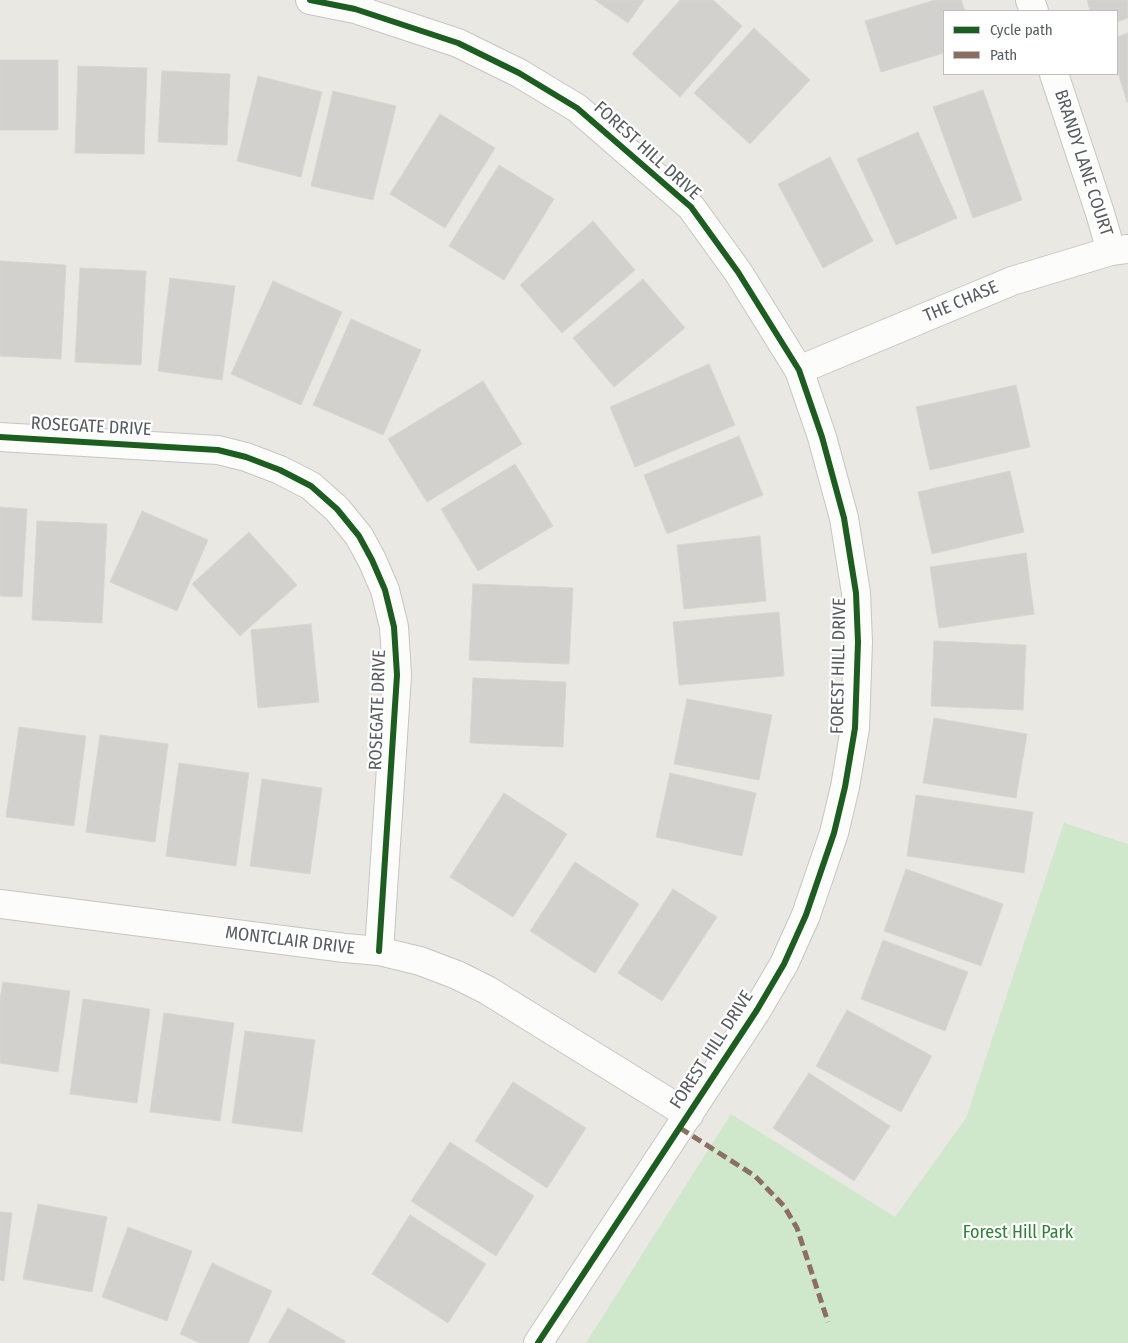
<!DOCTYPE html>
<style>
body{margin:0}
#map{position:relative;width:1128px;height:1343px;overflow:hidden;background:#e9e8e2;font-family:"Fira Sans Condensed",sans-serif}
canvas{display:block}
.legend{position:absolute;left:943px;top:10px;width:175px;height:65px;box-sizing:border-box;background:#fff;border:1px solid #bcbec0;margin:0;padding:6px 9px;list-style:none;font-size:15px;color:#585c61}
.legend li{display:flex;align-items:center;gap:10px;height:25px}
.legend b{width:25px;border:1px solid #bcbec0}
</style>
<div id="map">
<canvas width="1128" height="1343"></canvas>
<ul class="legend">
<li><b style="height:6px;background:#1b5e20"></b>Cycle path</li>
<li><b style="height:6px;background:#8d6e63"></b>Path</li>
</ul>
</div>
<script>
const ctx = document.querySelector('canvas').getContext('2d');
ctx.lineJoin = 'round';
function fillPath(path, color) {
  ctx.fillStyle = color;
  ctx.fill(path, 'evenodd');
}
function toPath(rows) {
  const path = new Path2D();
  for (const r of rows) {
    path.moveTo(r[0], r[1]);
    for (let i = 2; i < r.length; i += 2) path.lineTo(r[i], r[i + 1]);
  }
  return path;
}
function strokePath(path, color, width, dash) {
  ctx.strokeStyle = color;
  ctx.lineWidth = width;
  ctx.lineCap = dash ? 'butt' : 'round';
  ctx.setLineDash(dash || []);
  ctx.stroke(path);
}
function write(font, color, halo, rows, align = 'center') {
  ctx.font = font + ' "Fira Sans Condensed",sans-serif';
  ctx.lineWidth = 4.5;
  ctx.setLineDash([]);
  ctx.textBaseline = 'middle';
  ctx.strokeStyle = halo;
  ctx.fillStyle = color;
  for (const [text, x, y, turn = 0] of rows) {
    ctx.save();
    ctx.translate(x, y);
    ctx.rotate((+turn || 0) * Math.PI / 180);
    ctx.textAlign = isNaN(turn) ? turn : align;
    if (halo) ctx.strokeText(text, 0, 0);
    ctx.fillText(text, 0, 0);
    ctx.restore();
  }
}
fillPath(toPath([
 [1064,823,1128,844,1128,1343,586,1343,731,1114,895,1217,966,1118]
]), '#cfe7cb');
const building = toPath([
 [595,0,644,0,628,23,595,0],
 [680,0,713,0,742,26,680,97,632,54,680,0],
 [935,0,961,0,965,11,944,11,944,53,881,72,865,21,935,0],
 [1087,0,1128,0,1128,18,1117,22,1117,11,1090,11,1087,0],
 [754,28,810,80,750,144,694,93,754,28],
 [1128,33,1128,102,1127,102,1117,69,1117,37,1128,33],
 [0,60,58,60,58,130,0,130,0,60],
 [78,66,147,68,144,154,75,153,78,66],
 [162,71,230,74,227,145,158,142,162,71],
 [258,76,322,92,301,177,237,161,258,76],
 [983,90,1022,200,973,218,933,107,983,90],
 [333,91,396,106,373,200,311,186,333,91],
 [440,114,495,148,445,228,390,194,440,114],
 [918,132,957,218,896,245,857,159,918,132],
 [830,157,873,241,823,268,778,184,830,157],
 [499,165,554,199,504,280,449,246,499,165],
 [593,221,635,270,562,333,520,285,593,221],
 [0,261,66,265,61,359,0,356,0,261],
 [80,268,146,271,141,365,75,362,80,268],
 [170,278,235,286,222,380,158,371,170,278],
 [643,279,685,328,614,387,573,338,643,279],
 [273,281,342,312,301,405,231,374,273,281],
 [351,319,421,350,383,435,313,405,351,319],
 [709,364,735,425,635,467,610,407,709,364],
 [483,381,522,444,427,502,388,439,483,381],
 [1016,385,1030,447,930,470,916,407,1016,385],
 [739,436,763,495,667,534,644,475,739,436],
 [515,464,553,526,478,571,441,509,515,464],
 [1010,471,1024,532,932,554,918,492,1010,471],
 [0,507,27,509,22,597,0,596,0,507],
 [142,511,208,540,177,611,110,582,142,511],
 [37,521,107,524,102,623,32,620,37,521],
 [249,532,297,585,240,636,192,584,249,532],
 [760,536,766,601,684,609,677,545,760,536],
 [1026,553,1034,614,939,628,930,567,1026,553],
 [473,584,573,588,569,664,469,660,473,584],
 [779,612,784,676,679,685,673,622,779,612],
 [311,624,319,702,258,708,251,630,311,624],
 [934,641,1026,645,1023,710,931,706,934,641],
 [473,678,566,682,563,747,470,743,473,678],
 [687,699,772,715,759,780,674,764,687,699],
 [934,718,1027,734,1016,798,923,783,934,718],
 [19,727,86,736,74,826,6,817,19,727],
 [100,735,168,744,155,842,86,832,100,735],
 [179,763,249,773,236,866,166,856,179,763],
 [670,773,756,793,742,856,656,837,670,773],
 [262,779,322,788,310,874,250,866,262,779],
 [504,793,567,834,513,917,450,877,504,793],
 [916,795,1033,812,1024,873,907,856,916,795],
 [575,862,639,904,595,973,530,931,575,862],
 [906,869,1003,904,981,966,884,931,906,869],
 [673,889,717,917,662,1001,618,973,673,889],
 [883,940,968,972,945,1031,861,999,883,940],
 [3,982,70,991,58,1072,0,1063,0,1000,3,982],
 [83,999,150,1009,137,1103,70,1094,83,999],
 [847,1010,932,1056,901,1112,816,1066,847,1010],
 [164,1013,234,1023,220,1121,150,1112,164,1013],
 [245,1031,315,1040,302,1132,232,1123,245,1031],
 [809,1073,890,1126,854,1181,773,1128,809,1073],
 [513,1082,586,1128,547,1188,475,1141,513,1082],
 [450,1142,534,1196,496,1256,411,1201,450,1142],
 [38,1204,107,1217,92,1292,23,1279,38,1204],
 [0,1212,12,1213,4,1281,0,1280,0,1212],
 [410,1215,486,1264,448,1323,372,1274,410,1215],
 [128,1227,192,1251,167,1321,102,1297,128,1227],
 [212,1263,272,1291,248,1343,200,1343,180,1334,212,1263],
 [288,1308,345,1341,344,1343,268,1343,288,1308]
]);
fillPath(building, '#d2d1cd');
strokePath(building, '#d8d6d1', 1);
const minor = toPath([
 [1030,0,1034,11],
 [1054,74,1100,213,1111,251],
 [0,437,218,450,246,457,280,470,311,486,337,509,359,536,372,560,385,590,394,627,397,675,379,951],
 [0,904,345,948,379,951,420,961,457,975,487,990,689,1115],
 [538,1343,757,1010,784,964,806,915,834,833,845,787,855,728,858,642,856,593,844,518,822,437,799,370]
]);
const tertiary = toPath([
 [310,0,355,9,458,43,519,73,577,108,691,207,738,272,799,370,1012,281,1111,251,1128,249]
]);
strokePath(minor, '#c5c6c4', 30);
strokePath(tertiary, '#c5c6c4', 30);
strokePath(minor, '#fcfcfb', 28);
strokePath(tertiary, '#fcfcfb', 28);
strokePath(toPath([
 [680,1128,755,1176,784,1206,797,1228,828,1322]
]), '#8d6e63', 5, [10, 5]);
strokePath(toPath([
 [310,0,355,9,458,43,519,73,577,108,691,207,738,272,799,370,822,437,844,518,856,593,858,642,855,728,845,787,834,833,806,915,784,964,757,1010,538,1343],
 [0,437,218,450,246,457,280,470,311,486,337,509,359,536,372,560,385,590,394,627,397,675,379,951]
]), '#1b5e20', 6);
write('18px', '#585c61', '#fff', [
 ["FOREST HILL DRIVE",647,151,42],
 ["BRANDY LANE COURT",1083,163,72],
 ["THE CHASE",961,302,-23],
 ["ROSEGATE DRIVE",91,427,3],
 ["FOREST HILL DRIVE",839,666,-89],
 ["ROSEGATE DRIVE",378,710,-88],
 ["MONTCLAIR DRIVE",290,941,7],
 ["FOREST HILL DRIVE",712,1050,-57]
]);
write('18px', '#2e8333', '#fff', [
 ["Forest Hill Park",1018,1233]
]);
</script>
